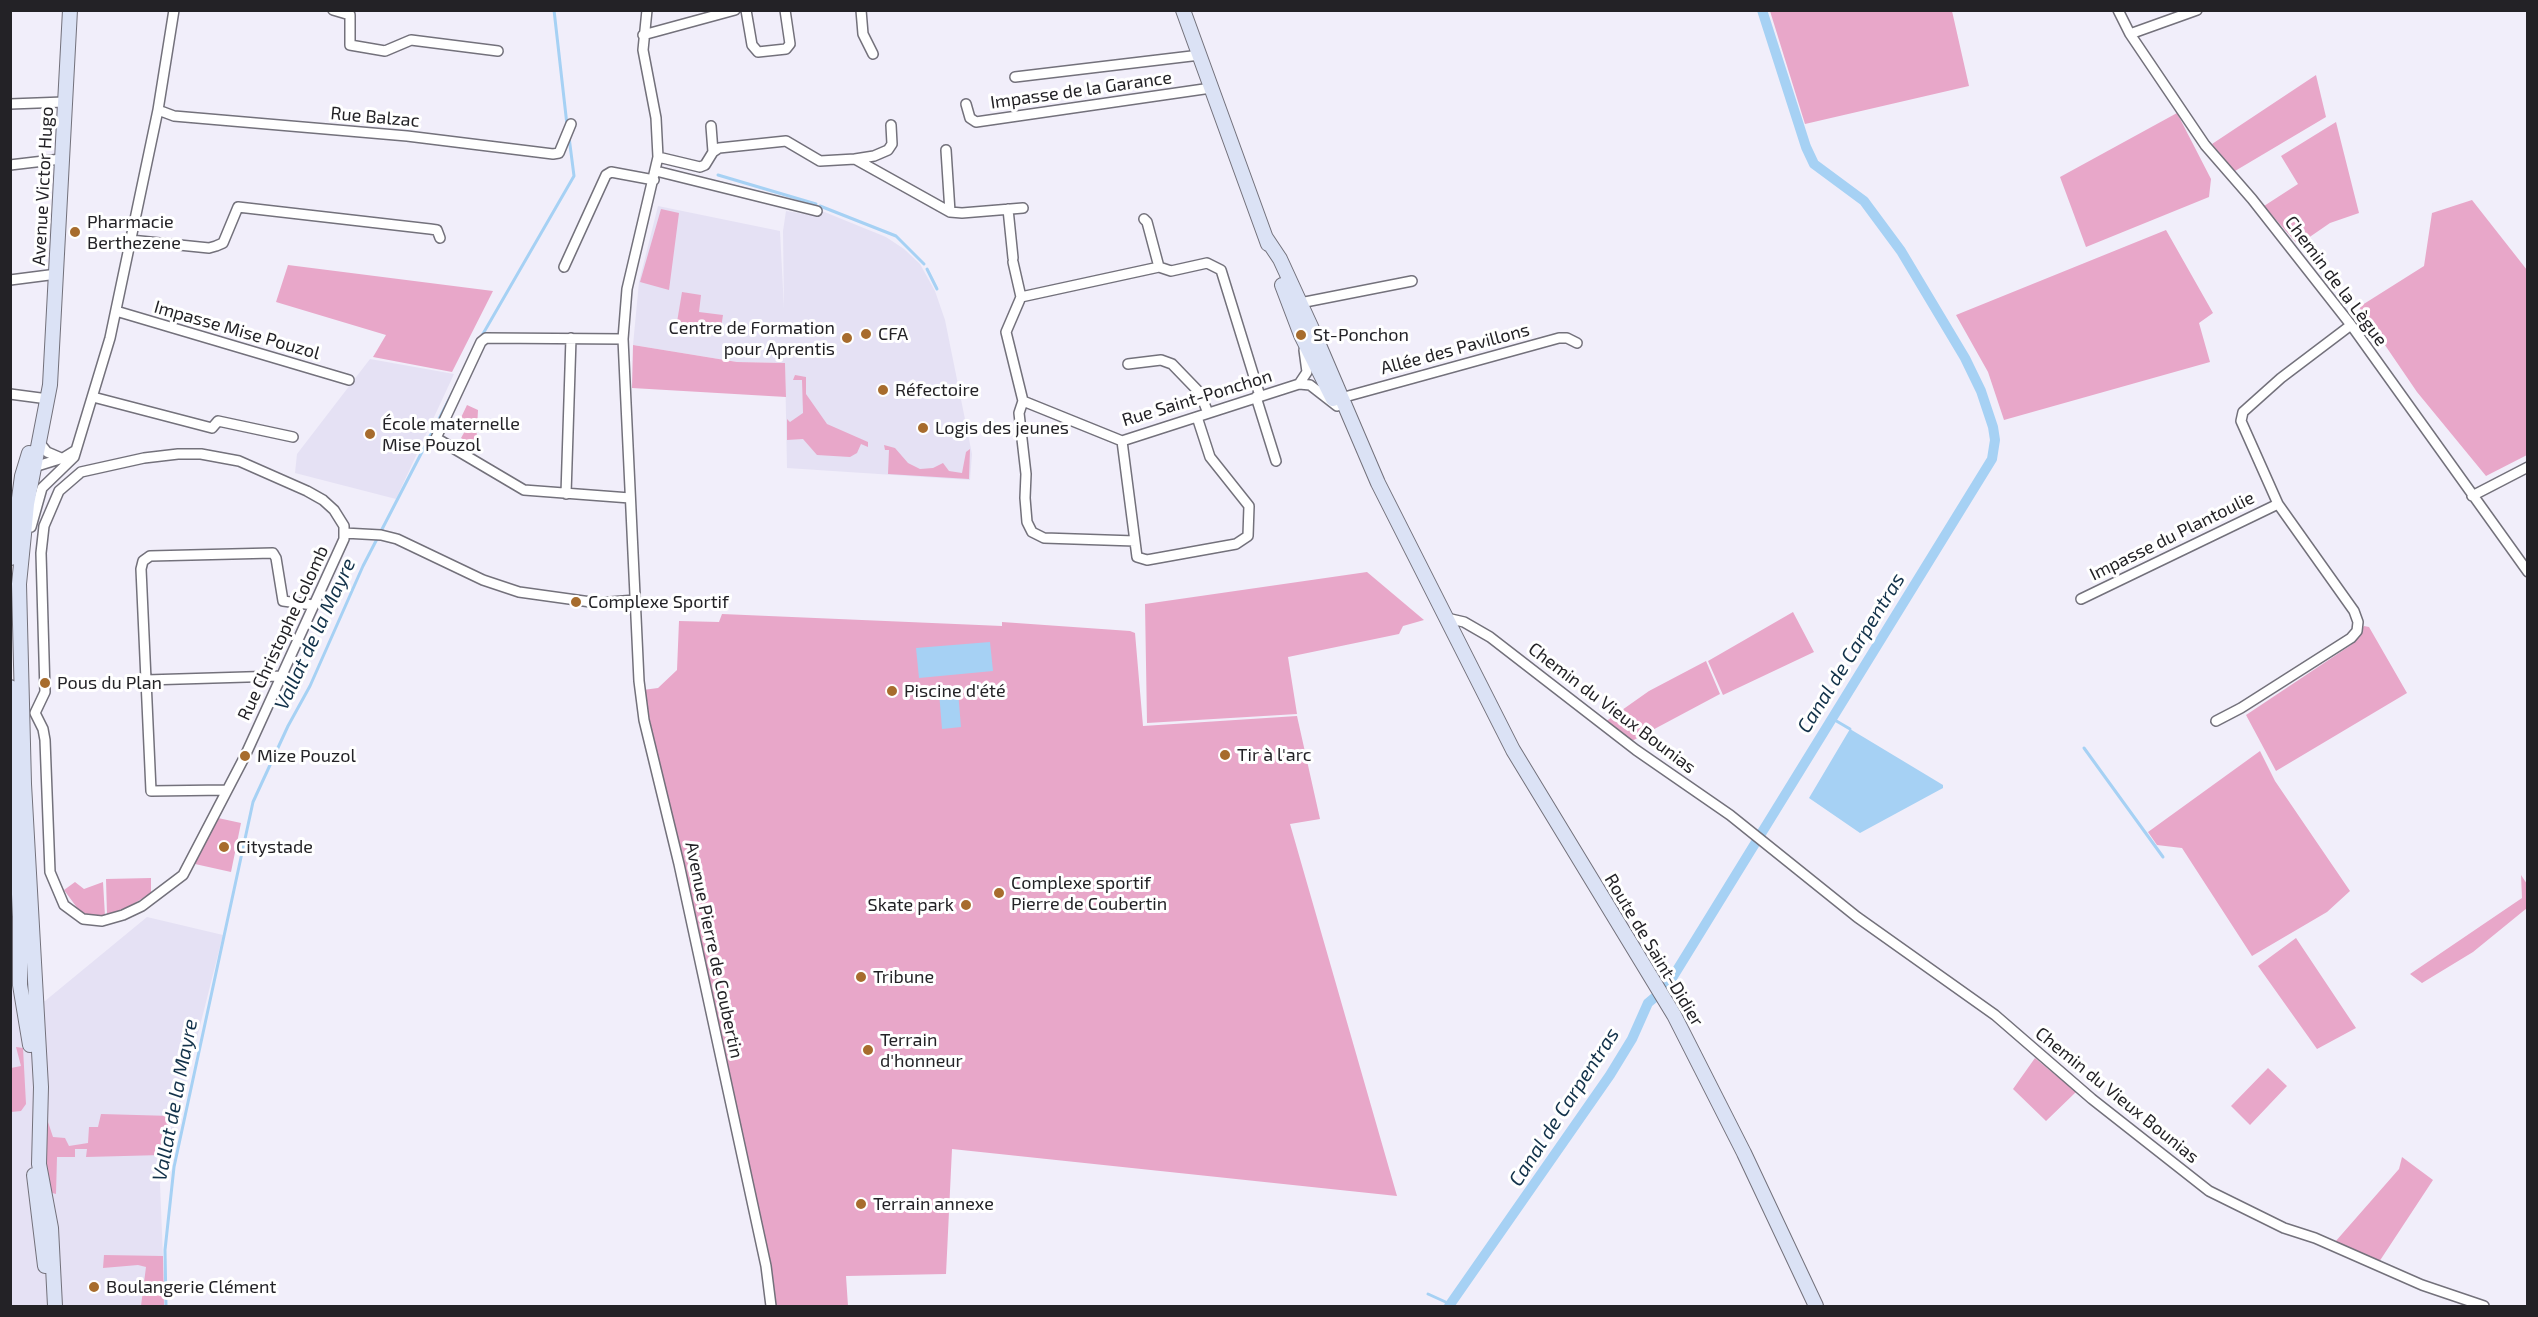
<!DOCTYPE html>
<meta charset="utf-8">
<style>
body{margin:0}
#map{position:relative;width:2538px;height:1317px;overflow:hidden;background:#f1eefa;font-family:"Exo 2",sans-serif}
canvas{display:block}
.frame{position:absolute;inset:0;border:12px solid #232226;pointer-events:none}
</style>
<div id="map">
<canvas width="2538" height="1317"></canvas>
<div class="frame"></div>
</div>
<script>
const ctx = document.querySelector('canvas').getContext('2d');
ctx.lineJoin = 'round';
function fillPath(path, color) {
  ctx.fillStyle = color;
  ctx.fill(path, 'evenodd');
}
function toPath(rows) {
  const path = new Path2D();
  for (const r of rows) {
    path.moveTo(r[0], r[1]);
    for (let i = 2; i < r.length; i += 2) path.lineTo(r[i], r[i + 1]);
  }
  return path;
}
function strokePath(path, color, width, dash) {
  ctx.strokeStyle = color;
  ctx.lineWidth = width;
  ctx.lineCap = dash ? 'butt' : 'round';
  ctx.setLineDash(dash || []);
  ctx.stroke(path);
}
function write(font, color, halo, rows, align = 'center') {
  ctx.font = font + ' "Exo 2",sans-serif';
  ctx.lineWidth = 6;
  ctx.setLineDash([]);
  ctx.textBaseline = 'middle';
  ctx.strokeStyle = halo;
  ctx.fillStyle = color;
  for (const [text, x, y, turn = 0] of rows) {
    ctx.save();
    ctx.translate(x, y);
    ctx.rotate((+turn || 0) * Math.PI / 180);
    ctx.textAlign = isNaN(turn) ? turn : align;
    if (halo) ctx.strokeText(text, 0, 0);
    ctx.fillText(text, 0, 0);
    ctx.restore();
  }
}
fillPath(toPath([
 [658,206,780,231,784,309,783,231,786,211,816,216,817,209,886,237,904,249,920,264,935,291,945,320,972,454,970,480,787,468,785,363,737,362,633,345,639,282],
 [370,359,454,374,396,499,295,473,297,454],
 [10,893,13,899,15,1001,45,1001,147,917,223,935,160,1184,165,1306,11,1306]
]), '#e5e1f4');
fillPath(toPath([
 [1770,11,1952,11,1969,86,1805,124],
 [2316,75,2326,117,2235,171,2212,144],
 [2177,113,2211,179,2209,197,2086,247,2060,177],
 [2336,122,2359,213,2330,223,2298,245,2264,206,2298,184,2281,156],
 [2472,200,2527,270,2527,455,2486,476,2417,392,2359,307,2424,266,2432,213],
 [661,209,679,213,669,290,640,282],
 [2166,230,2213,313,2199,323,2210,362,2004,420,1988,372,1956,315],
 [288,265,493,291,452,372,373,357,386,335,276,302],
 [682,292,701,295,699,312,723,315,721,328,677,322],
 [633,345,737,362,785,363,786,397,632,388],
 [795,375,806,377,806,394,827,424,868,442,868,447,861,444,857,453,850,457,817,455,803,439,787,440,787,419,790,422,803,413,802,380,793,380],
 [467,405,478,410,476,447,461,438,465,431,457,426],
 [884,445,895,448,908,463,920,469,933,468,943,463,949,471,962,473,966,452,970,449,969,479,888,474,889,450,885,450],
 [1367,572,1424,620,1403,626,1399,634,1288,657,1297,714,1147,723,1145,604],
 [1793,612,1814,652,1723,695,1708,661],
 [722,614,1002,626,1002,622,1130,631,1135,633,1143,726,1297,716,1320,819,1290,824,1397,1196,952,1149,946,1274,846,1276,848,1306,776,1306,770,1259,643,690,658,688,677,670,679,621,719,622],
 [2364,626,2369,627,2407,693,2276,771,2246,715,2351,645],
 [1706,661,1720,694,1630,742,1605,722,1649,691],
 [2260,751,2275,781,2350,891,2327,912,2252,956,2182,848,2157,845,2148,832],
 [218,818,241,823,231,872,195,864],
 [2521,875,2527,884,2527,908,2473,952,2422,983,2410,974,2522,898],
 [151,878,151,893,130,906,107,915,106,879],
 [75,882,84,889,103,882,105,916,82,914,77,911,78,909,64,890],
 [2296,938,2356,1028,2317,1049,2258,966],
 [16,1047,23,1048,26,1104,21,1111,11,1112,11,1068,21,1066],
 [2035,1058,2076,1092,2046,1121,2013,1089],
 [2268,1068,2287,1086,2250,1125,2231,1106],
 [101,1114,172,1116,162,1155,86,1157,87,1149,75,1149,75,1157,57,1157,56,1194,49,1192,43,1124,48,1122,53,1137,65,1138,69,1146,88,1143,89,1127,98,1127],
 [2402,1157,2433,1180,2379,1262,2335,1242,2399,1169],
 [104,1255,163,1256,164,1306,141,1306,146,1267,138,1265,103,1268]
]), '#e8a7c9');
fillPath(toPath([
 [990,642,993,671,919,678,916,648],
 [958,691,961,727,942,729,939,692],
 [1850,729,1943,785,1943,788,1860,833,1809,798]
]), '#a6d1f4');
strokePath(toPath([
 [554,10,567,125],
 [718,175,816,204],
 [820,206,896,236,924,264],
 [927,269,937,289],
 [480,339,574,176,569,137],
 [1833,719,1850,729],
 [2084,748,2163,857],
 [1428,1294,1450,1304],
 [166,1306,165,1250,174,1167,253,802,288,726,310,686,363,566,455,388]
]), '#a6d1f4', 3);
strokePath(toPath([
 [1449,1306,1610,1075,1632,1039,1648,1003,1666,988,1992,459,1995,440,1993,427,1981,391,1965,358,1901,251,1864,201,1814,164,1806,147,1762,10]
]), '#a6d1f4', 10);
const minor = toPath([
 [333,10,350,15,350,45,385,51,411,40,498,51],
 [647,10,643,50,656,118,658,157,627,289,623,339,639,681,644,720,679,864,766,1266,771,1306],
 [746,10,752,45,758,52,786,49,790,44,785,10],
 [861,10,863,34,873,54],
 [2118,10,2130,34,2205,145,2252,199,2351,325,2528,572],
 [2130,34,2197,10],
 [643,35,735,10],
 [1015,77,1200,55],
 [10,104,64,102],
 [966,104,970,118,976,122,1211,88],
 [158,110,174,116,407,136,553,154,559,153,571,124],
 [711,126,713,152],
 [946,150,950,212],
 [658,157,700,167,705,165,713,152,719,148,786,141,820,161,855,159,950,212,962,213,1023,208],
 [855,159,874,156,888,150,892,144,891,125],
 [10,165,61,159],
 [656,171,817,211],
 [1008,209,1013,258],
 [1144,219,1147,222,1159,267],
 [130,240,209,248,216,246,223,243,238,207,430,229,437,230,440,238],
 [1013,262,1021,297],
 [564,267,606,175,611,172,654,180],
 [10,280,57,274],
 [1295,304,1412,281],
 [116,311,349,380],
 [623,339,486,338,481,342,436,438,524,490,630,498],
 [1128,364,1161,360,1172,364,1200,393,1208,413],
 [1299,384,1310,385,1337,406],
 [10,394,48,399],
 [93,397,212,428,218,421,293,437],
 [1256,397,1276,461],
 [1341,398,1559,338,1567,338,1577,343],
 [1023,401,1006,332,1021,297,1159,267,1171,271,1207,263,1221,270,1260,396],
 [1023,401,1122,441,1299,384,1307,372,1304,350],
 [1023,401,1019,413,1026,474,1025,498,1027,522,1032,532,1044,538,1135,541],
 [1122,441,1137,557,1147,560,1236,544,1248,536,1249,506,1210,457,1197,417],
 [39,442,47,452,61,458],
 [178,454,201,454,239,461,307,491,323,500,334,510,344,526,344,539,245,756,183,875,142,906,123,915,102,921,83,919,64,905,50,872,45,740,43,729,35,713,45,692,41,553,44,526,59,491,81,472,144,458,178,454],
 [34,467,63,458,76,450],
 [566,494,571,338],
 [2472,496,2528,467],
 [31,527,42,488,74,457,110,338,158,110,174,10],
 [344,533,381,535,397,539,483,580,519,592,598,603,635,600],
 [2081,599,2278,504],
 [1447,620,1451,619,1464,622,1490,637,1636,750,1730,815,1857,917,1995,1015,2092,1099,2209,1191,2284,1228,2315,1238,2422,1285,2484,1306],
 [146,680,280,676],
 [2216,721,2241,708,2351,638,2357,631,2358,622,2354,611,2278,504,2241,421,2243,412,2281,378,2351,325],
 [227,790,151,791,141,569,143,561,150,556,273,553,276,558,283,601,313,605]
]);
const secondary = toPath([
 [1183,10,1268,244],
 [1266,238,1280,259,1313,331,1378,483,1513,750,1674,1015,1744,1153,1816,1306],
 [1282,285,1301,335,1333,399],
 [11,558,22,476,29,453],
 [10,687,20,917,20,985,30,1045],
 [34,1175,45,1266],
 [55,1306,51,1228,39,1164,41,1087,24,784,19,584,27,504,50,385,70,10]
]);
strokePath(minor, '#73717b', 12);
strokePath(secondary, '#73717b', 16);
strokePath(minor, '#fff', 9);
strokePath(secondary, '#dbe2f5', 14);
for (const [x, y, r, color] of [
 [75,232,6,"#a76c2d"],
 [866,334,6,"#a76c2d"],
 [1301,335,6,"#a76c2d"],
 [847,338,6,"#a76c2d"],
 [883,390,6,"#a76c2d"],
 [923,428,6,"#a76c2d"],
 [370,434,6,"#a76c2d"],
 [576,602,6,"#a76c2d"],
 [45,683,6,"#a76c2d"],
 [892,691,6,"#a76c2d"],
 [1225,755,6,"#a76c2d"],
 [245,756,6,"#a76c2d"],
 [224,847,6,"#a76c2d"],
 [999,893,6,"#a76c2d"],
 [966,905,6,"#a76c2d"],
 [861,977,6,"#a76c2d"],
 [868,1050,6,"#a76c2d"],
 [861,1204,6,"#a76c2d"],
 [94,1287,6,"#a76c2d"]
]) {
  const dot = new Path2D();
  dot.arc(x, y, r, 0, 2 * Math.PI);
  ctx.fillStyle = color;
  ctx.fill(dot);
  strokePath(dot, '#fff', 2);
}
write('18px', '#232226', '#fff', [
 ["Impasse de la Garance",1081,90,-8],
 ["Rue Balzac",375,117,5],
 ["Avenue Victor Hugo",43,186,-87],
 ["Chemin de la Lègue",2336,281,53],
 ["Impasse Mise Pouzol",237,330,16],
 ["Allée des Pavillons",1455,349,-15],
 ["Rue Saint-Ponchon",1197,398,-17],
 ["Impasse du Plantoulie",2172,536,-26],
 ["Rue Christophe Colomb",283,633,-65],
 ["Chemin du Vieux Bounias",1612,708,37],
 ["Avenue Pierre de Coubertin",714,950,78],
 ["Route de Saint-Didier",1654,950,59],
 ["Chemin du Vieux Bounias",2117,1095,39]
]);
write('18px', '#232226', '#fff', [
 ["Pharmacie",87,222],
 ["Berthezene",87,243],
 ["Centre de Formation",835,328,"right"],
 ["pour Aprentis",835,349,"right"],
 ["CFA",878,334],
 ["St-Ponchon",1313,335],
 ["Réfectoire",895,390],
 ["École maternelle",382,424],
 ["Mise Pouzol",382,445],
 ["Logis des jeunes",935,428],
 ["Complexe Sportif",588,602],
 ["Pous du Plan",57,683],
 ["Piscine d'été",904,691],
 ["Tir à l'arc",1237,755],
 ["Mize Pouzol",257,756],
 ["Citystade",236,847],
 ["Complexe sportif",1011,883],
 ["Pierre de Coubertin",1011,904],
 ["Skate park",954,905,"right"],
 ["Tribune",873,977],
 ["Terrain",880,1040],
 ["d'honneur",880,1061],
 ["Terrain annexe",873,1204],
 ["Boulangerie Clément",106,1287]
], 'left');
write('italic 20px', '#12324a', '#fff', [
 ["Vallat de la Mayre",315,634,-65],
 ["Canal de Carpentras",1851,653,-58],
 ["Vallat de la Mayre",175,1100,-79],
 ["Canal de Carpentras",1564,1107,-57]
]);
</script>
